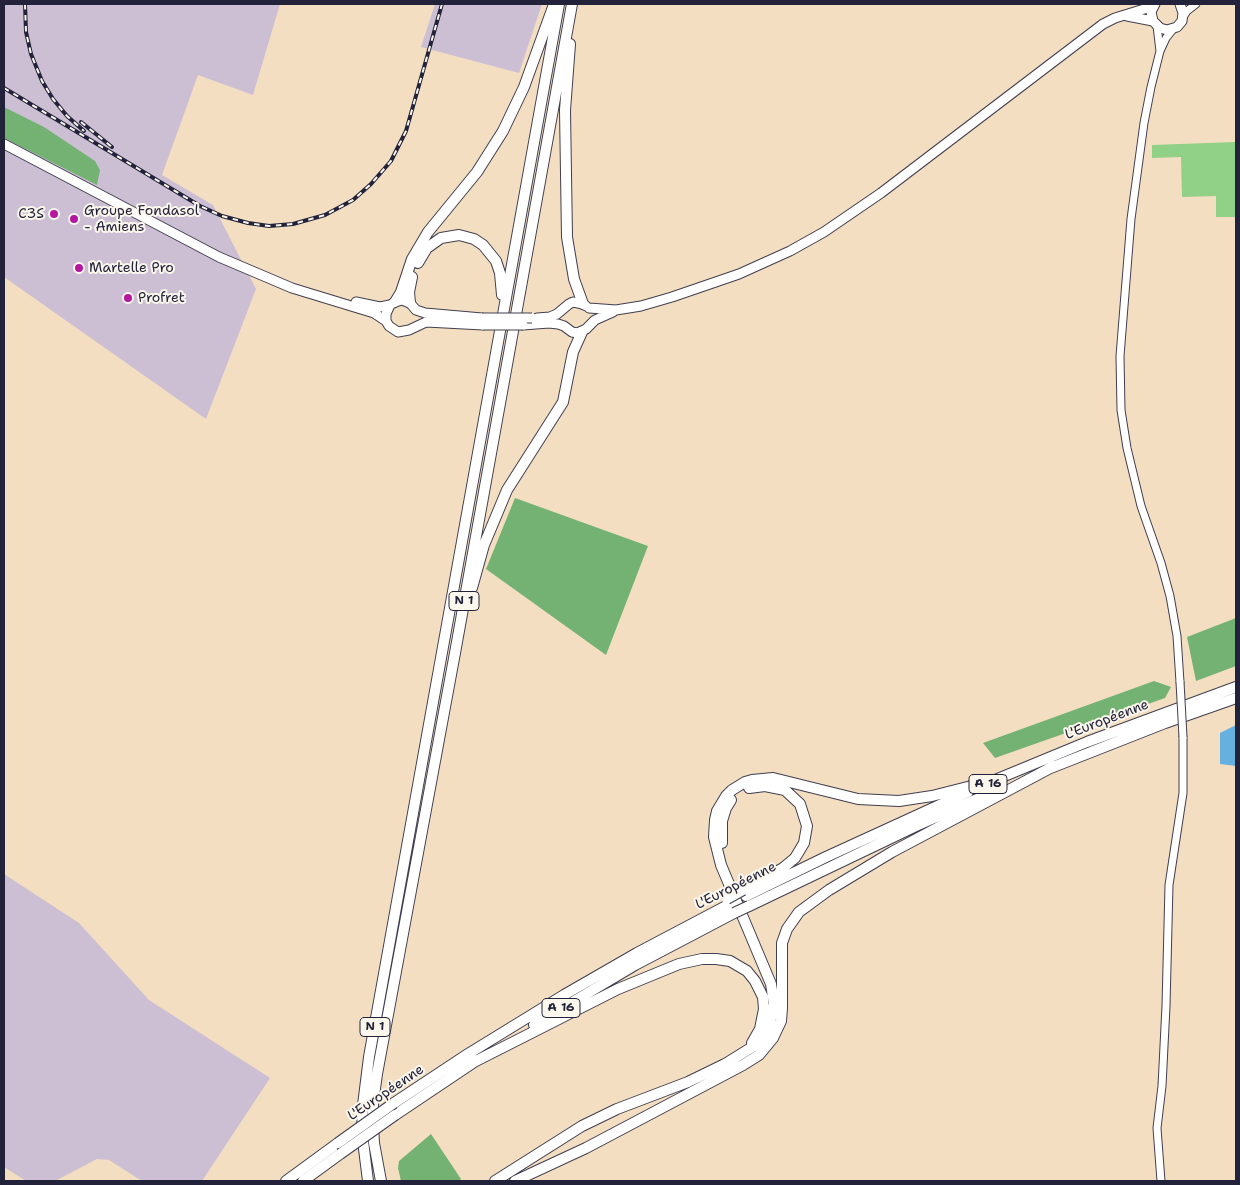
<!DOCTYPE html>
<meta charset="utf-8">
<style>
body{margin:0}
#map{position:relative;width:1240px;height:1185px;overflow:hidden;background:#f3dec1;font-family:"Shantell Sans",sans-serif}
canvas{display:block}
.frame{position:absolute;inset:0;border:5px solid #22223b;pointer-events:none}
</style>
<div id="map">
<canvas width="1240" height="1185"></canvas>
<div class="frame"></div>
</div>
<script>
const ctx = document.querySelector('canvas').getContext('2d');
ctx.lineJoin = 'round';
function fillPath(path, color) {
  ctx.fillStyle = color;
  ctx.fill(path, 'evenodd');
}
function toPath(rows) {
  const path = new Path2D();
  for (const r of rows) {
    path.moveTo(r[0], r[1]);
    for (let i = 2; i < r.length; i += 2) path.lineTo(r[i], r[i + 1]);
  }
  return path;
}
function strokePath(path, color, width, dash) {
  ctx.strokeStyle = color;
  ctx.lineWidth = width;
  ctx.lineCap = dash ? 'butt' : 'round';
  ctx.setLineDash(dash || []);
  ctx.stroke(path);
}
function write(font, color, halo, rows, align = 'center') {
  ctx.font = font + ' "Shantell Sans",sans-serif';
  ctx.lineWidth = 4;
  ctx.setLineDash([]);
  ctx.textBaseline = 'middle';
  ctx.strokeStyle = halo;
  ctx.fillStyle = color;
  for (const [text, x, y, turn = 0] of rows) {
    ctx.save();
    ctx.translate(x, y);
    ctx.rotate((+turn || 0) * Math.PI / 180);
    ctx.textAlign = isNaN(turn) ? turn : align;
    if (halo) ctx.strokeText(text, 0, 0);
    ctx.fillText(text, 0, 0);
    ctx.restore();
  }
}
fillPath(toPath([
 [4,4,280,4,253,95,198,75,162,175,213,205,256,289,206,419,4,277],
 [435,4,542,4,519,73,421,47],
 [4,874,79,923,149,1000,270,1078,202,1181,142,1181,109,1160,97,1159,55,1181,26,1181,4,1167]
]), '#ccbfd4');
fillPath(toPath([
 [1236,142,1236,217,1216,217,1216,196,1182,197,1181,157,1152,158,1152,145]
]), '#91d087');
fillPath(toPath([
 [4,107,44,127,95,161,100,170,97,185,4,138],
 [515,498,648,546,606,655,486,569],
 [1236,618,1236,666,1196,681,1187,637],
 [1154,681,1171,687,1165,698,995,758,983,743],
 [431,1134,461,1179,460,1181,401,1181,398,1168,399,1161]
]), '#74b274');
fillPath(toPath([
 [1236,725,1236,766,1220,764,1220,733]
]), '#65b0de');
const minor = toPath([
 [1183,17,1187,11,1196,4],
 [1157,26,1160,51],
 [1174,28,1166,38,1160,51,1151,87,1144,123,1131,219,1120,356,1121,410,1127,448,1141,506,1161,563,1170,596,1177,636,1180,682],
 [1161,1181,1157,1128,1162,1086,1166,1006,1169,885,1183,793,1183,737]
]);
const major = toPath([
 [1155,4,1151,12,1153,21,1160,28,1167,30,1177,27,1182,21,1183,13,1180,4],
 [1127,16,1153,21],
 [4,144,219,257,292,288,374,313,386,321],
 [356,302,380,307,390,305],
 [589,308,616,310,641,306,672,297,739,274,790,251,824,232,881,193,1103,24,1115,18,1154,6],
 [482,318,425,313,416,310,410,303,402,300,395,302,390,305,386,314,386,321,389,326,398,332,409,330,426,322,483,325],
 [537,318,550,317,557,314,569,304,573,302,583,304,586,306],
 [523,325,549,323,558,324,564,326,572,332,577,333,586,329,595,320,613,312]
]);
const highway = toPath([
 [570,44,565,110,567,237,574,279,583,304],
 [418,263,427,248,441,238,459,235,474,239,483,245,496,261,500,273,502,295],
 [395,302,401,292,412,259,428,232,477,172,503,131,524,87,553,7],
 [410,303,409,292,412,277],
 [472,588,484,545,507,490,563,402,573,352,582,332],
 [1048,769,1165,723,1236,698],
 [990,782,1087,742,1236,687],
 [722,843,722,821,726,808,731,800],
 [744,890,783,868,795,858,804,843,807,826,800,804,785,790,765,786,749,788],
 [746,896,826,857,968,792],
 [749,906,916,826,986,795],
 [534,1025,635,965,734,913],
 [472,1063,618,989,679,964,702,959,716,959,730,961,747,971,755,981,763,997,764,1009,760,1029,752,1043],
 [394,1103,468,1054,564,995,637,953,730,904],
 [395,1115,477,1060],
 [286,1181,338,1143],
 [303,1181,340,1154],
 [368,1181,362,1133,363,1105,369,1057,559,4],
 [381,1181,374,1143,373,1125,373,1103,377,1074,455,653,572,4],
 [495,1181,582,1126,617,1109,688,1082,725,1064,754,1046,765,1034,773,1013,774,1003,771,984,721,865,714,837,715,820,717,811,726,796,732,790,745,782,752,780,773,778,858,799,899,801,932,796,995,780],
 [515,1181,586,1148,743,1065,759,1055,773,1038,781,1021,782,1008,782,943,787,929,799,912,829,890,892,852,1054,766]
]);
strokePath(minor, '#413e4f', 9);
strokePath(major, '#413e4f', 11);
strokePath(highway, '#413e4f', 12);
strokePath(minor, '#fff', 7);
strokePath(major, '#fff', 9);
strokePath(highway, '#fff', 10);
const rail = toPath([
 [25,4,26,32,31,54,42,81,53,99,67,116,84,131],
 [4,88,200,206,222,216,248,223,269,226,293,224,325,215,353,200,371,184,391,161,406,131,442,4],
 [81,122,112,147]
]);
strokePath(rail, '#22223b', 4);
strokePath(rail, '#fbf7ec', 2, [5.5]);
const minorBridge = toPath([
 [1180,682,1183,737]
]);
const majorBridge = toPath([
 [482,318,532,318],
 [483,325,523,325]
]);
const highwayBridge = toPath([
 [727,899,743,890],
 [734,913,749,906],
 [338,1143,394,1103],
 [340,1154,395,1115]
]);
strokePath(minorBridge, '#413e4f', 9, []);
strokePath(majorBridge, '#413e4f', 11, []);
strokePath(highwayBridge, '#413e4f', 12, []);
strokePath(minorBridge, '#fff', 7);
strokePath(majorBridge, '#fff', 9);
strokePath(highwayBridge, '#fff', 10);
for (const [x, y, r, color] of [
 [54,214,5,"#b5179e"],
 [74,219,5,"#b5179e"],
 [79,268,5,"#b5179e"],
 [128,298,5,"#b5179e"]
]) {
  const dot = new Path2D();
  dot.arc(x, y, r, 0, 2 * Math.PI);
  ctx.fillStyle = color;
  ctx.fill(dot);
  strokePath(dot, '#fbf7ec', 2);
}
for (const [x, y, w] of [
 [464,601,30],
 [988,784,38],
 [561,1008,38],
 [375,1027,30]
]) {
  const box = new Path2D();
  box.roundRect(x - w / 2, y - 9.5, w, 19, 4);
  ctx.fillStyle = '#fbf7ec';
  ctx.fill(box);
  strokePath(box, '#22223b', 1);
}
write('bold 12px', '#22223b', null, [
 ["N 1",464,601],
 ["A 16",988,784],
 ["A 16",561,1008],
 ["N 1",375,1027]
]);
write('14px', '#22223b', '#fbf7ec', [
 ["Groupe Fondasol",84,211],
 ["- Amiens",84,227],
 ["C3S",44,214,"right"],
 ["Martelle Pro",89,268],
 ["Profret",138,298]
], 'left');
write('14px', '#22223b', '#fbf7ec', [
 ["L'Européenne",1107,720,-21],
 ["L'Européenne",736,886,-27],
 ["L'Européenne",386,1093,-34]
]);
</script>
